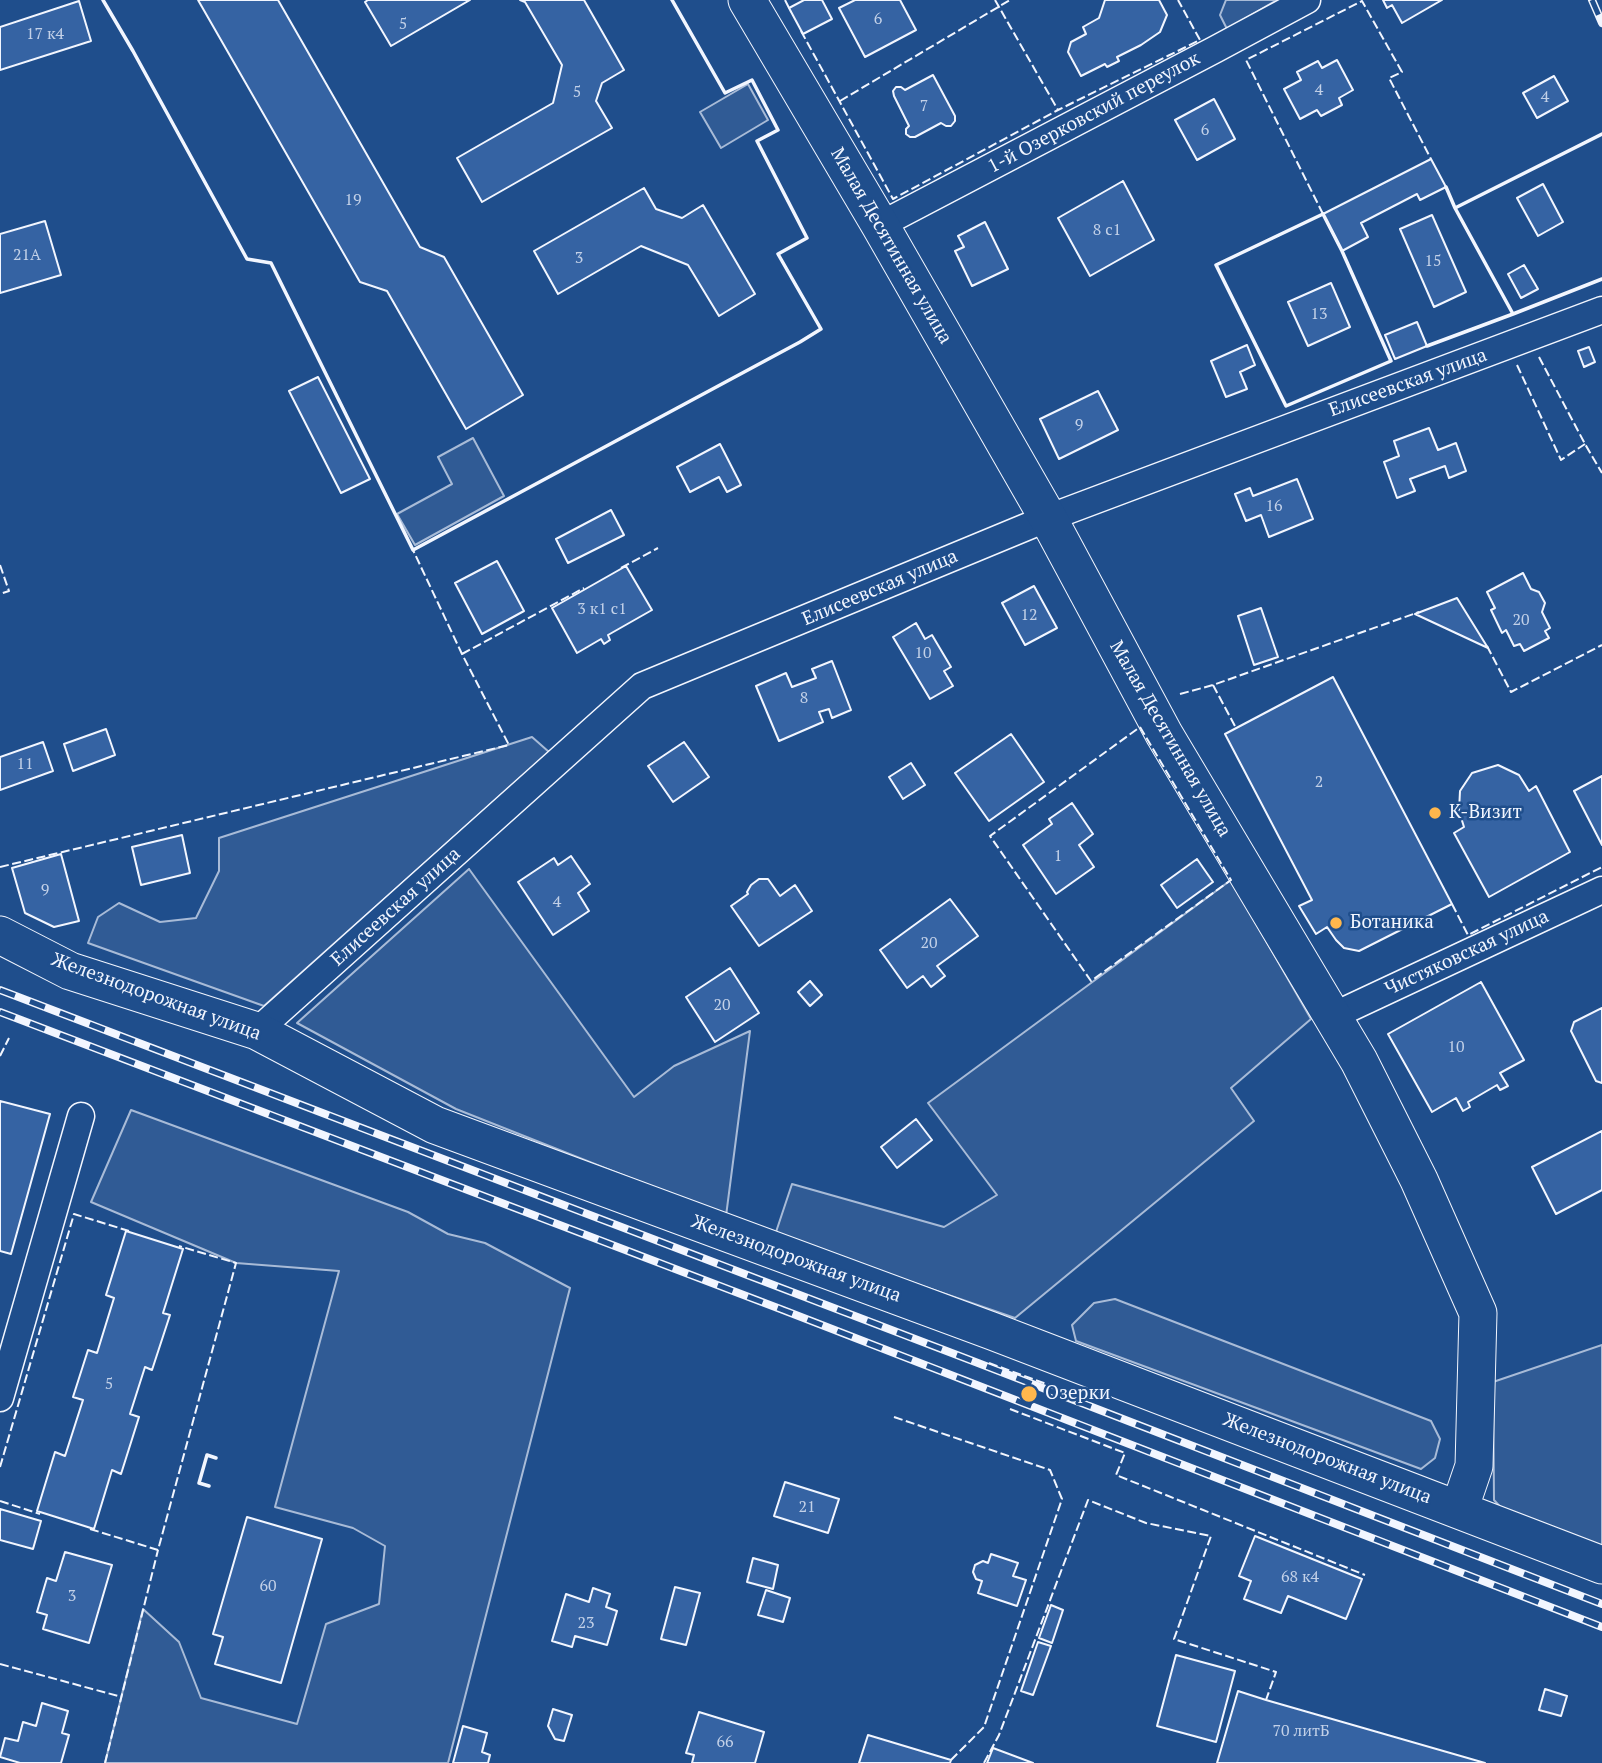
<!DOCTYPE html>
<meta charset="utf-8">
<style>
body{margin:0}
canvas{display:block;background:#1f4e8c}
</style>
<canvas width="1602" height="1763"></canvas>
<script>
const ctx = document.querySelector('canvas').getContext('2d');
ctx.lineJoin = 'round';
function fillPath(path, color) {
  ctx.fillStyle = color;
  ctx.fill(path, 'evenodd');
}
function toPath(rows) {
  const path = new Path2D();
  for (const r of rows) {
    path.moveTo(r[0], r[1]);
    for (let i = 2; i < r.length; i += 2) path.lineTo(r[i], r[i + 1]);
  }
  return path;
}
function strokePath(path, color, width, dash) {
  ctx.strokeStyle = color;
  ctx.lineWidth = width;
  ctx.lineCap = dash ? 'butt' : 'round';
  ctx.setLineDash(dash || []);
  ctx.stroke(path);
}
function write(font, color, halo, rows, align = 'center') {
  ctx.font = font + ' "PT Serif",serif';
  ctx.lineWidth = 5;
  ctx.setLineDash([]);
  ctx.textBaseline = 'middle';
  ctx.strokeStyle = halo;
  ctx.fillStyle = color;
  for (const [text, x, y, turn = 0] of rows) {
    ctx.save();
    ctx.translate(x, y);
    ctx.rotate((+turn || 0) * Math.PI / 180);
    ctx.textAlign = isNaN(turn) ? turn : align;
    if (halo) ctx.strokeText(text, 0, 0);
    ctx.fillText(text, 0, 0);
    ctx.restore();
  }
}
const built = toPath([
 [1226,0,1277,0,1227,29,1220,15,1226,0],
 [748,84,768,120,721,148,700,112,748,84],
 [473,438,504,496,415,545,397,514,452,484,438,457,473,438],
 [532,737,549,752,264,1006,88,943,98,917,119,903,160,922,196,918,219,871,219,838,532,737],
 [469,869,634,1097,674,1066,750,1031,726,1216,456,1109,297,1023,469,869],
 [1231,880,1311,1019,1231,1088,1254,1121,1015,1318,775,1235,792,1184,944,1227,997,1195,928,1103,1231,880],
 [131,1110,408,1212,448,1234,485,1243,570,1288,448,1763,105,1763,143,1609,179,1642,201,1698,297,1724,326,1624,379,1604,385,1546,353,1528,275,1507,339,1271,236,1263,91,1202,131,1110],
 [1115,1299,1431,1421,1440,1439,1435,1458,1421,1469,1076,1341,1072,1325,1094,1303,1115,1299],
 [1602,1345,1602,1556,1513,1521,1494,1500,1493,1382,1602,1345]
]);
fillPath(built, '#305b95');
strokePath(built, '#a8bbd7', 2);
const building = toPath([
 [198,0,278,0,420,247,444,257,523,395,466,429,387,291,360,282,198,0],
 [368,0,470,0,391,46,365,2,368,0],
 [520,0,584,0,624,70,602,83,596,101,612,128,482,202,457,158,553,103,562,65,525,2,520,0],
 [804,0,822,0,832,19,803,34,789,8,804,0],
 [855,0,900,0,916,30,865,57,839,8,855,0],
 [1105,0,1159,0,1167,15,1160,32,1141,45,1117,57,1119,61,1107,67,1105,64,1081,76,1068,52,1071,42,1086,34,1083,27,1099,18,1105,0],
 [1383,0,1442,0,1402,23,1392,5,1387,8,1383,0],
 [79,1,91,41,0,70,0,27,79,1],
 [1337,60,1353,90,1339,98,1342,105,1321,116,1317,110,1300,119,1284,89,1301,80,1297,72,1318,61,1322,68,1337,60],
 [933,75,955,116,955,121,951,126,946,126,941,123,915,137,910,137,906,134,906,129,909,126,894,96,893,91,896,87,901,87,905,90,933,75],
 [1554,76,1568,101,1537,118,1523,93,1554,76],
 [1214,99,1235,139,1197,160,1175,120,1214,99],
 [1431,159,1446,187,1420,200,1417,194,1361,223,1368,237,1342,251,1323,214,1431,159],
 [1123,181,1154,240,1090,276,1058,218,1123,181],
 [1543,184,1563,222,1538,236,1517,198,1543,184],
 [644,188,656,209,682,218,703,205,755,294,719,316,688,265,641,246,558,294,534,251,644,188],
 [1432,215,1466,292,1434,307,1400,229,1432,215],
 [45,221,61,275,0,293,0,234,45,221],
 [985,222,1008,269,972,286,955,251,964,247,958,236,985,222],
 [1524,265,1538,289,1521,298,1508,274,1524,265],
 [1331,283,1350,327,1308,346,1288,302,1331,283],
 [1417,322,1427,346,1395,359,1385,335,1417,322],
 [1247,345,1255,365,1240,372,1247,389,1226,397,1211,361,1247,345],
 [1589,347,1595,362,1584,367,1578,351,1589,347],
 [318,377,370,479,341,493,289,391,318,377],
 [1098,391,1118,430,1059,459,1040,419,1098,391],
 [1429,428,1438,450,1456,443,1466,471,1449,478,1445,466,1410,479,1415,491,1397,498,1384,462,1399,456,1394,441,1429,428],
 [720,444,741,485,727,492,719,477,690,492,677,467,720,444],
 [1297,479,1313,519,1269,537,1261,515,1246,521,1235,494,1250,488,1253,496,1297,479],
 [611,510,624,535,568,563,556,539,611,510],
 [497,561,524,611,482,634,455,583,497,561],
 [626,566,652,610,608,635,610,640,604,644,601,639,577,653,552,608,626,566],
 [1523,573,1531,589,1539,592,1545,603,1542,612,1550,628,1545,631,1549,638,1524,651,1520,644,1514,646,1506,630,1502,633,1491,610,1495,608,1487,592,1523,573],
 [1034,586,1057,628,1025,645,1002,603,1034,586],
 [1457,598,1488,648,1415,614,1457,598],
 [1261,608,1278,657,1254,665,1238,616,1261,608],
 [916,623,925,639,932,635,951,667,944,671,953,686,930,699,893,637,916,623],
 [832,661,851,710,832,718,829,709,819,712,823,722,779,741,756,686,786,673,792,687,816,678,812,669,832,661],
 [1333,677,1452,904,1359,951,1344,948,1336,940,1327,927,1316,934,1299,906,1312,900,1225,734,1333,677],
 [106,729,115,755,73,771,64,744,106,729],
 [1011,734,1044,782,989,821,955,773,1011,734],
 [43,742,53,771,0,790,0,757,43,742],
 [684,742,709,777,673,802,648,766,684,742],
 [911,763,925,785,903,799,889,777,911,763],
 [1498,765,1519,775,1529,791,1536,786,1570,852,1489,897,1454,833,1464,827,1459,811,1460,791,1472,773,1498,765],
 [1602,776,1602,845,1574,791,1602,776],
 [1072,803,1093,834,1079,845,1094,867,1056,894,1023,845,1052,824,1049,819,1072,803],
 [182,835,190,873,141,885,132,847,182,835],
 [61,854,79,921,54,927,25,913,12,868,61,854],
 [571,856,590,884,578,893,589,911,553,935,518,882,554,858,558,865,571,856],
 [1197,859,1213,882,1177,908,1161,885,1197,859],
 [759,879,768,879,780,896,795,885,812,911,759,946,731,906,748,894,747,892,751,885,759,879],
 [950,899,978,936,937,966,945,976,931,987,923,976,907,988,880,950,950,899],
 [730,968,759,1013,715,1042,686,997,730,968],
 [810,981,822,995,810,1006,798,992,810,981],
 [1481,982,1524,1060,1500,1073,1508,1086,1500,1090,1497,1085,1468,1102,1470,1107,1463,1111,1456,1098,1432,1112,1388,1034,1481,982],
 [1602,1008,1602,1083,1596,1081,1571,1031,1574,1022,1602,1008],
 [0,1101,50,1114,11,1254,0,1251,0,1101],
 [916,1119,932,1140,897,1168,881,1147,916,1119],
 [1602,1131,1602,1190,1556,1214,1532,1167,1602,1131],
 [126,1231,183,1249,163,1313,170,1315,152,1370,145,1367,130,1414,139,1417,121,1474,112,1470,94,1529,37,1511,55,1452,65,1456,83,1400,73,1397,88,1350,97,1353,114,1298,106,1295,126,1231],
 [785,1482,839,1499,828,1533,774,1516,785,1482],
 [0,1509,41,1521,33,1549,0,1540,0,1509],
 [247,1517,322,1539,281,1683,215,1664,223,1637,213,1634,247,1517],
 [1255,1536,1362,1579,1346,1619,1288,1596,1281,1613,1244,1599,1251,1581,1239,1576,1255,1536],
 [65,1552,112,1565,89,1643,43,1629,47,1615,37,1612,47,1578,56,1581,65,1552],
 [991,1554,1018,1563,1013,1576,1026,1580,1017,1606,978,1593,982,1581,976,1579,973,1572,975,1565,983,1561,988,1563,991,1554],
 [753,1558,778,1565,773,1589,747,1582,753,1558],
 [675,1587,700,1593,686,1645,661,1639,675,1587],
 [593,1588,610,1594,606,1607,617,1611,607,1645,575,1636,572,1647,552,1641,566,1594,589,1602,593,1588],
 [766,1590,790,1598,783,1622,758,1615,766,1590],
 [1051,1605,1063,1610,1052,1643,1039,1638,1051,1605],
 [1038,1642,1051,1646,1033,1695,1021,1691,1038,1642],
 [1176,1655,1235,1671,1216,1742,1157,1726,1176,1655],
 [1545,1689,1567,1696,1561,1716,1539,1710,1545,1689],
 [1238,1691,1266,1700,1485,1763,1217,1763,1238,1691],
 [42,1703,68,1711,62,1733,69,1735,61,1763,20,1763,0,1757,5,1738,18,1741,23,1722,36,1726,42,1703],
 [553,1709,572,1715,564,1741,555,1739,548,1726,553,1709],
 [699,1712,764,1732,755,1763,692,1763,694,1755,686,1753,699,1712],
 [463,1726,487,1733,482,1752,490,1755,488,1763,453,1763,463,1726],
 [868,1735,951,1760,950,1763,859,1763,868,1735],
 [993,1748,1033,1763,987,1763,993,1748]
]);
fillPath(building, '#3563a3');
strokePath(building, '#f2f6ff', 2);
const street = toPath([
 [880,225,1216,49,1307,0],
 [1333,1016,1602,890],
 [257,1031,642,686,1048,518,1602,310],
 [0,1398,81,1116]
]);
const secondary = toPath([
 [747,0,880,225,1048,518,1164,734,1359,1061,1419,1180,1478,1313,1474,1466,1459,1510],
 [0,935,70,971,257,1031,435,1125,992,1331,1602,1565]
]);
strokePath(street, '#f2f6ff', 29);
strokePath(secondary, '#f2f6ff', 39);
strokePath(street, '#1f4e8c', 26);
strokePath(secondary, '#1f4e8c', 37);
const rail = toPath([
 [1592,0,1602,23],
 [0,990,978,1363,1602,1604],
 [0,1012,783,1310,1602,1627]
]);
strokePath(rail, '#f2f6ff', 8);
strokePath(rail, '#1f4e8c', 5, [16]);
strokePath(toPath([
 [785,0,791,12],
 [995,0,1058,110],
 [801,31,893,199,1058,110,1200,40,1178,0],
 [840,101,1010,0],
 [1323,214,1246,60,1362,1,1402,72,1389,78,1431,159],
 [1539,357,1585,444,1602,473],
 [1517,365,1561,460,1585,444],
 [0,565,9,591,0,594],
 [621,568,658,548],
 [1487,646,1511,692,1602,645],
 [462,654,584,588],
 [1213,685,1236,728],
 [1180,694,1213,685,1419,612],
 [1140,727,1231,880,1091,981,990,836,1140,727],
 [0,867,509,745,462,654,413,550],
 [1452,904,1468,935,1602,867],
 [0,1056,9,1038],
 [989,1363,1049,1385],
 [1010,1409,1125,1453,1116,1475,1365,1575],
 [894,1417,1050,1470,1062,1499,984,1727,951,1760],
 [0,1467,74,1214,129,1231],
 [0,1501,40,1514],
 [90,1529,158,1550,236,1263,179,1246],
 [0,1664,122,1697],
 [105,1763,158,1550],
 [984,1763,999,1735,1088,1500,1146,1523,1211,1536,1174,1639,1276,1672,1266,1700]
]), '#f2f6ff', 2, [9, 3.5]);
strokePath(toPath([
 [103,0,133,51,247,259,271,263,413,550,800,342,821,329,778,254,807,238,757,141,778,130,752,80,725,93,672,0],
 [1455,208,1602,134],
 [1323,214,1342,251,1391,361,1286,406,1216,265,1323,214],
 [1513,314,1602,279],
 [1427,346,1513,314,1455,208,1446,187],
 [209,1486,199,1483,207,1455,216,1458]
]), '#f2f6ff', 3.5);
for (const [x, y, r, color] of [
 [1435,813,7,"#ffb74d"],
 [1336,923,7,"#ffb74d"],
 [1029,1394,9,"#ffb74d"]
]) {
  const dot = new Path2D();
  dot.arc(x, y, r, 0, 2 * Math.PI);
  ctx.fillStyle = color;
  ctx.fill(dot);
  strokePath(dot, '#1f4e8c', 2.5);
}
write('16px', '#c3d1e8', null, [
 ["6",878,19],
 ["5",403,24],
 ["17 к4",45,34],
 ["4",1319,90],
 ["5",577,92],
 ["4",1545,97],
 ["7",924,106],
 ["6",1205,130],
 ["19",353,200],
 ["8 с1",1107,230],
 ["21А",27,255],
 ["3",579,258],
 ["15",1433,261],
 ["13",1319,314],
 ["9",1079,425],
 ["16",1274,506],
 ["3 к1 с1",602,609],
 ["12",1029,615],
 ["20",1521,620],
 ["10",923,653],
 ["8",804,698],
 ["11",25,764],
 ["2",1319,782],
 ["1",1058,856],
 ["9",45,890],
 ["4",557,902],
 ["20",929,943],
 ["20",722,1005],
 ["10",1456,1047],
 ["5",109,1384],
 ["21",807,1507],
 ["68 к4",1300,1577],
 ["60",268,1586],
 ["3",72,1596],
 ["23",586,1623],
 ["70 литБ",1301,1731],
 ["66",725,1742]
]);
write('19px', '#f2f6ff', '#1f4e8c', [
 ["1-й Озерковский переулок",1094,113,-28],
 ["Малая Десятинная улица",891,246,60],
 ["Елисеевская улица",1408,383,-20],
 ["Елисеевская улица",880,588,-23],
 ["Малая Десятинная улица",1170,739,60],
 ["Елисеевская улица",396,907,-42],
 ["Чистяковская улица",1467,953,-25],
 ["Железнодорожная улица",156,997,20],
 ["Железнодорожная улица",796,1259,20],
 ["Железнодорожная улица",1327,1459,21]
]);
write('19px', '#f2f6ff', '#1f4e8c', [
 ["К-Визит",1449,813],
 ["Ботаника",1350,923],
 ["Озерки",1045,1394]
], 'left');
</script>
